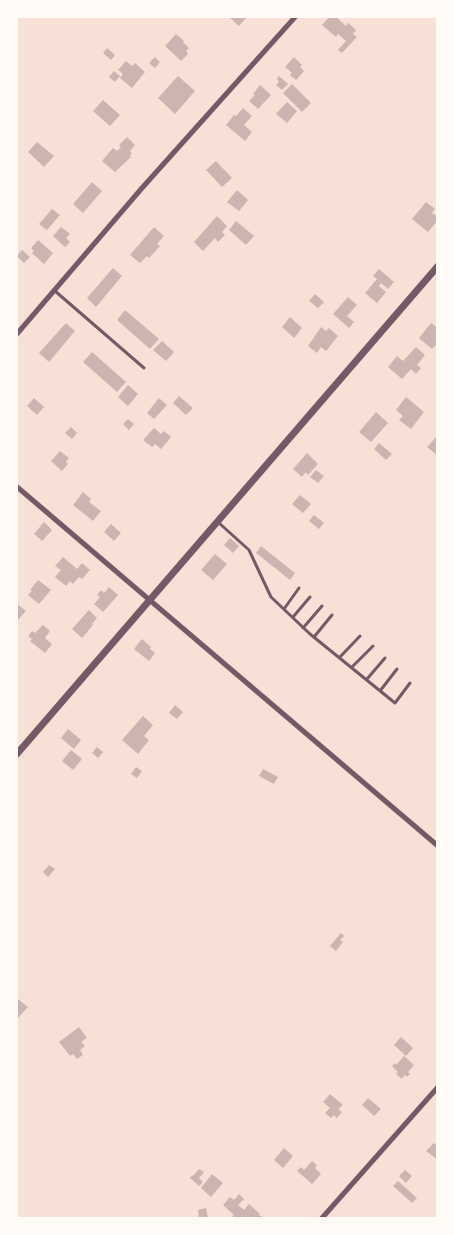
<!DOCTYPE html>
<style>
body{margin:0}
#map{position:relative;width:454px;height:1235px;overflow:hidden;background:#f7e1d7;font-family:Lora,serif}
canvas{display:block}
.frame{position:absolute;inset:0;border:18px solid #fffaf5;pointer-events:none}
</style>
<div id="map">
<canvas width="454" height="1235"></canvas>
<div class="frame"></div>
</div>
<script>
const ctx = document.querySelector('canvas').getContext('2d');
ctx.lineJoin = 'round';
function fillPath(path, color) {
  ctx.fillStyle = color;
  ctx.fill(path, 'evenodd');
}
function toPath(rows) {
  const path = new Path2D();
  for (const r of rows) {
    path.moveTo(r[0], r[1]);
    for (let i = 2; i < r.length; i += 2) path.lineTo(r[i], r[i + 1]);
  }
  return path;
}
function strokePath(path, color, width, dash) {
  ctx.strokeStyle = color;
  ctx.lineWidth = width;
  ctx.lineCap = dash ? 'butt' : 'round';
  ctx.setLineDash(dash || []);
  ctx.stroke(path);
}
fillPath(toPath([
 [232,16,248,16,239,26,230,18],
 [330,16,335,16,346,26,348,23,356,30,353,34,357,37,342,53,338,50,346,41,338,34,336,37,322,25],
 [176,34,184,41,183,42,189,48,186,51,188,54,181,61,165,46],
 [107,48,115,55,111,60,103,53],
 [155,57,160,62,155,68,149,63],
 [294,57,302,65,300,67,304,71,296,80,290,75,292,73,285,67],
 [126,61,132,66,135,63,145,72,132,88,120,78,123,74,118,70],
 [114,71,120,76,115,82,109,77],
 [178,76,195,91,175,114,158,98],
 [279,76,288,84,282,90,276,85,279,82,277,79],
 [292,84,311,103,302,112,283,93],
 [260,85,271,95,258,109,249,101,255,95,253,94],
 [103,100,120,115,110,126,93,111],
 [287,102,297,111,287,123,276,114],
 [243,108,252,116,244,125,252,132,245,141,226,125,234,115,236,116],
 [127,137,135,145,130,151,132,153,130,156,131,157,115,172,102,161,113,148,117,151,121,147,119,145],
 [37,142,54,156,44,167,28,152],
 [216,161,232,178,222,187,206,170],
 [92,182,102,191,83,213,73,204],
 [237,190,248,200,239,211,227,202],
 [426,202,435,209,432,213,438,217,438,220,428,232,412,219],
 [52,209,60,215,47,230,39,224],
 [217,216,227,226,222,232,225,235,218,242,215,238,203,251,194,242],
 [236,221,254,236,246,245,229,230],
 [61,227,70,234,66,238,70,242,65,247,53,236],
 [154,227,164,236,157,244,160,246,149,258,147,256,140,263,130,255],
 [38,240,53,253,44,264,32,253,34,251,31,248],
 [22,250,30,257,24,263,17,256],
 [113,268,122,276,96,307,87,298],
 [379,269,394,282,388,289,381,283,379,286,386,292,377,303,365,293,377,279,373,276],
 [315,294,324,302,318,308,309,301],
 [348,297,357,305,347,316,354,322,349,328,333,314],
 [125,310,159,339,150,349,117,320],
 [290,317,302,328,294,338,282,327],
 [66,323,75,331,49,362,39,353],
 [431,323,438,328,438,343,432,349,419,338],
 [321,327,326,331,329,328,338,336,326,351,321,347,317,353,308,346],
 [162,341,174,352,166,361,153,350],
 [416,347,425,355,417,365,421,368,416,374,411,369,402,379,388,367,397,356,403,361],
 [92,352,126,382,117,392,83,362],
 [128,385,138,394,128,406,118,397],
 [179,396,193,408,186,415,173,403],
 [406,397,424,412,411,429,399,420,403,416,396,410],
 [34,398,44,407,37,415,27,406],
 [159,398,167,405,154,419,147,413],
 [376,412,388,423,371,442,359,432],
 [128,419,134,424,129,430,123,424],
 [71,427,77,433,72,439,65,433],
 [154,428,161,434,164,431,171,437,161,449,155,444,152,447,143,440],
 [438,435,438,456,427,447],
 [379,443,392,454,386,460,374,449],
 [60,451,69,458,66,462,68,464,62,471,51,461],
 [307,453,318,464,308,475,306,472,302,477,293,469],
 [316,470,324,476,318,483,310,477],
 [83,492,91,499,89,502,101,511,93,521,73,505],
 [300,495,311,504,303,513,292,504],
 [314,515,324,523,319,529,309,521],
 [44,522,52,530,42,541,34,534],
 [111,524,121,533,114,541,104,532],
 [230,538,239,546,233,553,224,545],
 [261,546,295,573,290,580,256,553],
 [215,554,227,564,213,580,201,570],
 [63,557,77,569,82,563,90,570,82,579,79,577,73,584,70,581,66,586,55,577,61,570,55,566],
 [38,580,51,590,39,604,28,595,32,591,30,590],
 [109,587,118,595,103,612,94,604,100,597,97,595,101,590,104,593],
 [16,603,26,611,16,622],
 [89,610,97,618,92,624,93,625,82,638,72,629],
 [43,625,50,631,45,638,52,644,45,653,30,641,32,639,28,636,32,631,35,633],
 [142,639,151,647,150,649,155,653,149,661,134,649],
 [175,705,183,712,177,719,169,713],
 [143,716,153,725,144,736,149,740,138,754,122,740],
 [68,729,81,740,74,749,61,738],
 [97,747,103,752,98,758,92,753],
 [71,750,82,759,73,770,62,761],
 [136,767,142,771,137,778,131,774],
 [263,769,278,777,274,784,259,776],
 [49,865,55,869,48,877,43,872],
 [341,933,344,936,340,940,343,942,336,951,330,946],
 [18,999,28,1007,18,1018,16,1017,16,1001],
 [79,1027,87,1038,81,1042,85,1046,80,1050,83,1055,77,1059,73,1054,70,1056,59,1042],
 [401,1037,413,1048,406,1056,394,1045],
 [404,1056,414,1065,408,1072,410,1074,407,1077,405,1075,402,1079,396,1074,398,1072,392,1066,395,1063,396,1065],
 [330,1094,343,1105,338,1109,342,1112,337,1118,334,1115,331,1118,325,1113,330,1108,323,1102],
 [368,1098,381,1109,374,1116,362,1105],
 [438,1141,438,1160,426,1151,434,1143,435,1144],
 [284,1148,293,1156,283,1168,274,1160],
 [312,1161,317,1165,315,1168,321,1174,312,1184,297,1171,301,1167,304,1170],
 [199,1169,204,1172,199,1178,203,1182,199,1186,190,1178,192,1175,193,1176],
 [405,1170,412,1176,406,1183,399,1176],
 [212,1174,223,1183,211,1197,201,1188],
 [398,1181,417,1198,412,1203,393,1186],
 [239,1194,244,1199,238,1205,244,1210,249,1204,260,1214,259,1215,262,1217,260,1218,235,1218,232,1216,234,1215,223,1205,230,1197,234,1200],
 [206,1208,208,1218,199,1218,198,1210]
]), '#ccb4b1');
strokePath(toPath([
 [55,291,144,368],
 [219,523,249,550,271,597,310,634,395,703,410,683],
 [284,609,299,588],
 [293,617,310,597],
 [303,628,322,606],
 [314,637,332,615],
 [340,657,360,636],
 [352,667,373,646],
 [367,679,385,658],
 [380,691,397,669]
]), '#755966', 3);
strokePath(toPath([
 [16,335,142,188,296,16],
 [16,486,438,846],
 [322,1218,438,1087]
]), '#755966', 5);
strokePath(toPath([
 [16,755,438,266]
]), '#755966', 7);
</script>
